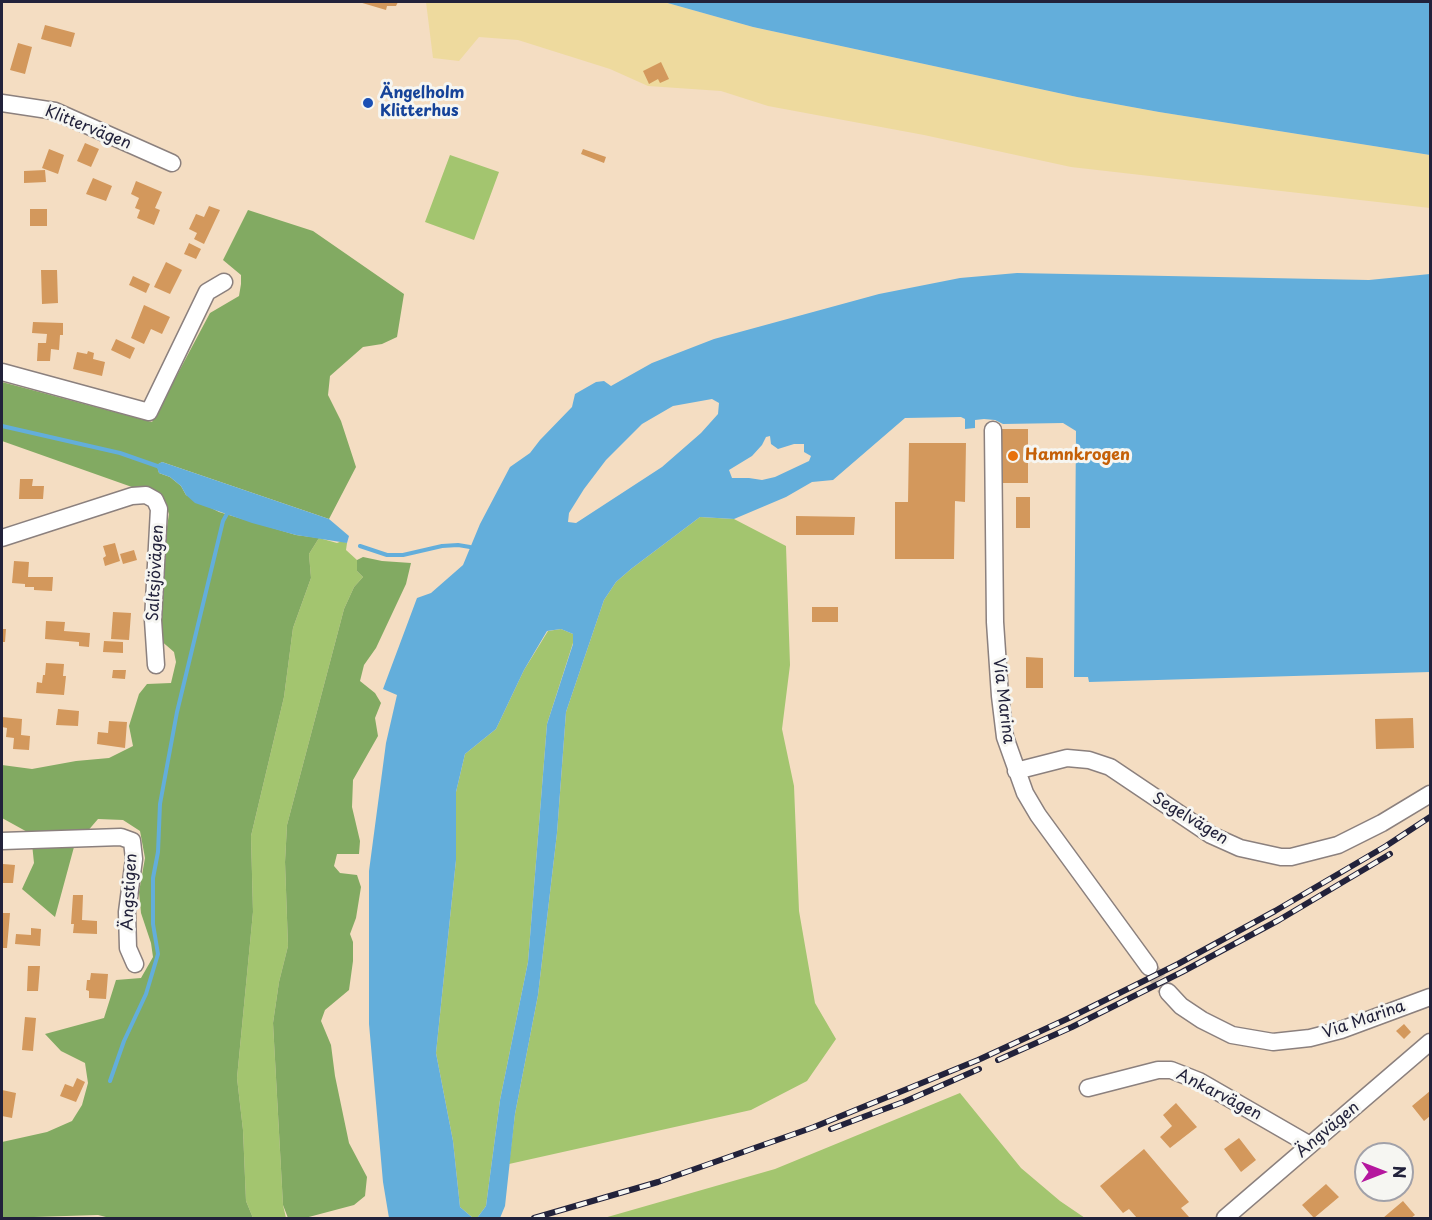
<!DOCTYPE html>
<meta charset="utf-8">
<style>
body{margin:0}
#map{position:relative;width:1432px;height:1220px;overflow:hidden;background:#f4ddc2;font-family:"Playpen Sans",sans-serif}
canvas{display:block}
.frame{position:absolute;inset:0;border:3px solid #22223b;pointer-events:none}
.north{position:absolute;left:1354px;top:1142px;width:60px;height:60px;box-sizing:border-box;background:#f6f6f2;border:2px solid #a1a1a9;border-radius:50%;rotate:90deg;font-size:16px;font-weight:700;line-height:24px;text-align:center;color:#22223b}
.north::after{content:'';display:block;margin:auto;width:21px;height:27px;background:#b5179e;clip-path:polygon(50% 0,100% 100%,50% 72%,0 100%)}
</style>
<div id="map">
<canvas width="1432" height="1220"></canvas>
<div class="frame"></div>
<div class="north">N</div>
</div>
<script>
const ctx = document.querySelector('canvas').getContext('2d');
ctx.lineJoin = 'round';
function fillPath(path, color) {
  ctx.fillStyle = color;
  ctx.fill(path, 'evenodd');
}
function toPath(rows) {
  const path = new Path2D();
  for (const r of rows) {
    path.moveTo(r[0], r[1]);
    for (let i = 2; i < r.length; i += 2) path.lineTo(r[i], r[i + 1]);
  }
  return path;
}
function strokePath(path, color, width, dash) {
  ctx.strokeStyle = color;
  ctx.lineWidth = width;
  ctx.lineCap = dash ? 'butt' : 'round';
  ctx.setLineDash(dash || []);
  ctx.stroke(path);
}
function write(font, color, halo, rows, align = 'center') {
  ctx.font = font + ' "Playpen Sans",sans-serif';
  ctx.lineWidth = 6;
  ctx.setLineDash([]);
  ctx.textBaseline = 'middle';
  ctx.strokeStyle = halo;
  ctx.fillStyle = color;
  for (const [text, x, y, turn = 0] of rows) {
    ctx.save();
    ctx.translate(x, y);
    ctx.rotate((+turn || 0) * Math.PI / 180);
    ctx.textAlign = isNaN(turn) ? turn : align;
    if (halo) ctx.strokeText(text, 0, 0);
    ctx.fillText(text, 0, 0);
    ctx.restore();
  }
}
fillPath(toPath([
 [450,155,499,172,474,240,425,222],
 [700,517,734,519,786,546,790,665,782,729,794,786,799,911,815,1003,836,1039,807,1081,751,1110,509,1164,515,1114,538,995,557,833,566,712,604,600,616,582,631,569],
 [319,538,337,543,342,541,347,543,346,550,357,560,357,571,363,577,354,587,344,609,287,825,285,862,288,946,279,982,273,1023,283,1205,286,1218,253,1218,246,1201,243,1130,237,1078,253,912,251,836,284,697,293,628,311,578,309,554],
 [561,629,573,634,573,643,547,724,528,962,500,1100,486,1206,477,1218,473,1218,460,1207,453,1141,436,1053,456,860,456,792,465,754,496,729,524,670,548,631],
 [960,1093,1021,1168,1060,1201,1085,1218,604,1218,775,1169]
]), '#a3c56f');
fillPath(toPath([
 [248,210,313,231,404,294,397,337,382,344,363,347,330,376,328,395,341,421,356,467,329,519,162,462,157,465,159,473,170,477,181,486,186,495,219,512,296,535,319,538,309,554,311,578,293,628,284,697,251,836,253,912,237,1078,243,1130,246,1201,253,1218,110,1218,98,1215,2,1218,2,1142,47,1132,72,1121,82,1105,88,1083,85,1063,61,1051,45,1034,104,1018,116,980,141,978,153,957,151,943,141,913,139,892,145,858,140,831,123,820,98,819,74,847,55,917,22,889,34,863,31,834,2,818,2,765,32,769,76,761,109,758,133,746,129,726,139,694,147,684,171,683,176,662,174,652,159,639,158,583,169,514,163,498,2,441,2,382,152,422,210,313,239,296,241,284,241,275,223,260],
 [363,557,382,561,411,563,406,584,376,648,364,665,360,681,375,693,381,703,375,718,378,736,353,780,352,807,360,841,359,854,337,854,334,866,340,873,357,875,361,887,356,918,350,934,353,942,353,961,349,990,325,1010,321,1021,331,1045,335,1076,349,1143,367,1177,365,1196,354,1205,305,1218,288,1218,283,1205,273,1023,279,982,288,946,285,862,287,825,344,609,354,587,363,577,357,571,357,560]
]), '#82aa62');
fillPath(toPath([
 [426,2,664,2,753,27,1077,97,1159,112,1430,155,1430,208,1071,167,924,135,768,106,721,91,648,86,610,69,518,40,479,37,459,61,433,58]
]), '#eeda9e');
fillPath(toPath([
 [664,2,1430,2,1430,155,1159,112,1077,97,753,27],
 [1017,273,1369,280,1430,274,1430,672,1089,682,1088,677,1074,677,1076,431,1063,423,1003,424,995,420,984,419,975,420,975,428,965,429,965,419,961,417,905,418,833,480,812,482,786,497,734,519,700,517,631,569,616,582,604,600,566,712,557,833,538,995,515,1114,505,1206,500,1218,477,1218,486,1206,500,1100,528,962,547,724,573,644,573,634,561,629,547,631,524,670,496,729,465,754,456,792,456,860,436,1053,453,1141,460,1207,473,1218,389,1218,383,1182,369,1024,369,871,386,743,397,695,383,689,417,598,431,593,463,565,480,524,510,467,530,453,540,440,572,407,575,394,596,382,604,381,611,386,652,363,714,339,879,294,960,278],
 [712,399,719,403,718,414,701,433,662,467,576,523,568,522,569,513,584,489,606,460,642,424,673,406],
 [770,436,771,444,778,449,794,444,804,444,804,452,811,456,809,461,775,477,762,480,749,478,732,478,729,470,752,456,762,445,766,437],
 [162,462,329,519,349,536,347,543,296,535,252,523,195,503,186,495,181,486,170,477,159,473,156,465]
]), '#63aedb');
strokePath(toPath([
 [2,426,120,453,160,467],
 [360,546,387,555,403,555,442,546,458,545,470,547],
 [110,1081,124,1041,146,994,158,954,153,924,153,878,158,852,160,804,177,712,223,521,228,512]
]), '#63aedb', 4);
fillPath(toPath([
 [359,2,398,2,396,6,387,6,386,10],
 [45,25,75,33,71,47,41,39],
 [18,43,32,47,25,74,10,70],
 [661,62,669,79,660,83,658,79,649,84,643,71],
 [85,143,99,149,91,167,77,161],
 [49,149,64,155,58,174,42,168],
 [583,149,606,157,604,163,581,154],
 [45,170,46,182,24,183,24,171],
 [93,178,112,186,106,201,86,194],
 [136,181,162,192,155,208,160,210,154,225,137,218,140,210,135,208,139,198,131,194],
 [209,206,220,210,204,244,194,239,197,233,189,229,196,214,204,217],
 [30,209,47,209,47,226,30,226],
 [189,243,201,249,196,259,184,254],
 [166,262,182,270,170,294,154,287],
 [41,270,57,270,58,303,42,304],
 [133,276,150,284,146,293,129,285],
 [144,305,170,317,162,334,151,329,144,344,131,338],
 [33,322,63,323,63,335,60,335,59,350,51,349,50,361,37,361,38,343,46,343,47,334,32,333],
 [116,339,135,348,130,359,111,350],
 [88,351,94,353,93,359,105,362,102,376,73,369,77,352,87,354],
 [997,429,1028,429,1028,483,997,483],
 [909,443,966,443,965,502,955,501,954,559,895,559,895,502,908,502],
 [20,479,33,479,32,486,44,486,43,499,19,499],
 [1016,497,1030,497,1030,528,1016,528],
 [796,516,855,517,854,535,796,535],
 [115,543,120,561,105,566,103,558,106,556,103,546],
 [134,550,137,560,123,564,120,554],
 [14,561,29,562,28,577,53,577,52,591,34,590,34,587,25,587,25,584,12,583],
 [812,607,838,607,838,622,812,622],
 [113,612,131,613,129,640,111,639],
 [46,621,65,622,64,631,90,633,89,647,79,646,79,642,45,639],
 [2,629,6,629,5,642,2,642],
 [104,641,123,642,123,653,103,652],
 [1026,657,1043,658,1043,688,1026,688],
 [46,663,64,664,63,676,66,676,64,695,36,693,37,682,42,683,43,675,45,675],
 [113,670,126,670,125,679,112,678],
 [58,709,79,711,78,726,56,725],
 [2,717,22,719,21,735,30,736,29,750,13,749,14,738,6,737,7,728,2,727],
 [1413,718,1414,748,1376,749,1375,719],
 [109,721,127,722,125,748,97,744,98,732,108,733],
 [3,864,15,865,13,883,2,883],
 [73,895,83,895,82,920,97,921,97,934,73,933,74,924,71,924],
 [2,913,10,913,7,948,2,948],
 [31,928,41,929,40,946,15,944,16,934,31,935],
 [28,966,40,966,38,991,27,991],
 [91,973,108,974,106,999,89,998,89,991,86,990,87,980,90,980],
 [25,1017,36,1018,33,1051,22,1050],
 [1404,1024,1411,1032,1404,1039,1396,1031],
 [77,1078,85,1082,76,1102,60,1096,65,1084,73,1087],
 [2,1090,16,1093,12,1118,2,1116],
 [1430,1091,1430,1116,1424,1121,1412,1106],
 [1176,1103,1197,1127,1170,1148,1160,1137,1172,1126,1163,1115],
 [1239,1138,1256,1160,1241,1172,1224,1149],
 [1144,1149,1189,1202,1181,1208,1189,1217,1187,1218,1137,1218,1129,1209,1123,1213,1100,1186],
 [1326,1184,1339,1197,1314,1218,1302,1205],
 [1403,1201,1415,1215,1411,1218,1383,1218]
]), '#d3985c');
strokePath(toPath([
 [1149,967,1168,992]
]), '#cab8a7', 16, [16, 8]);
const minor = toPath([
 [2,103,55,111,172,163],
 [2,372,149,412,207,292,224,282],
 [993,430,995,622,1000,696,1005,737,1025,793,1038,815,1149,967],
 [2,538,132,496,146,495,155,500,159,509,153,620,156,665],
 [1016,771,1067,758,1089,760,1110,767,1211,835,1240,848,1281,857,1291,857,1338,845,1382,823,1430,794],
 [2,841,121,837,132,841,134,859,127,912,128,948,135,964],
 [1168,992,1181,1006,1202,1020,1232,1035,1273,1042,1310,1038,1341,1030,1430,997],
 [1088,1088,1158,1070,1171,1070,1199,1081,1310,1145],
 [1225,1218,1430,1042]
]);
strokePath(minor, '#8b807e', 19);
strokePath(minor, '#fff', 16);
const rail = toPath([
 [998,1060,1072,1027,1182,972,1279,920,1390,854],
 [831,1129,906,1101,979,1069],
 [534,1218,658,1182,814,1127,978,1060,1069,1018,1178,964,1275,911,1386,846,1430,817]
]);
strokePath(rail, '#22223b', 6);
strokePath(rail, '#f6f6f2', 4, [11]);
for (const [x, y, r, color] of [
 [368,103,6,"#1a4fb4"],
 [1013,456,6,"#e8710a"]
]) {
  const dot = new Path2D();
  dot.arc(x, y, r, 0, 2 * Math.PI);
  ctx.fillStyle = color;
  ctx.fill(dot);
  strokePath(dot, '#f6f6f2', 2);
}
write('bold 16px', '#164399', '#f6f6f2', [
 ["Ängelholm",380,94],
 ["Klitterhus",380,112]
], 'left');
write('16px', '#22223b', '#f6f6f2', [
 ["Klittervägen",88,128,22],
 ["Saltsjövägen",156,573,-87],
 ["Via Marina",1003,701,83],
 ["Segelvägen",1190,819,31],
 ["Ängstigen",130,892,-87],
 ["Via Marina",1364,1020,-19],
 ["Ankarvägen",1219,1095,27],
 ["Ängvägen",1328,1130,-40]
]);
write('bold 16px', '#c56008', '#f6f6f2', [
 ["Hamnkrogen",1025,456]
], 'left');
</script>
